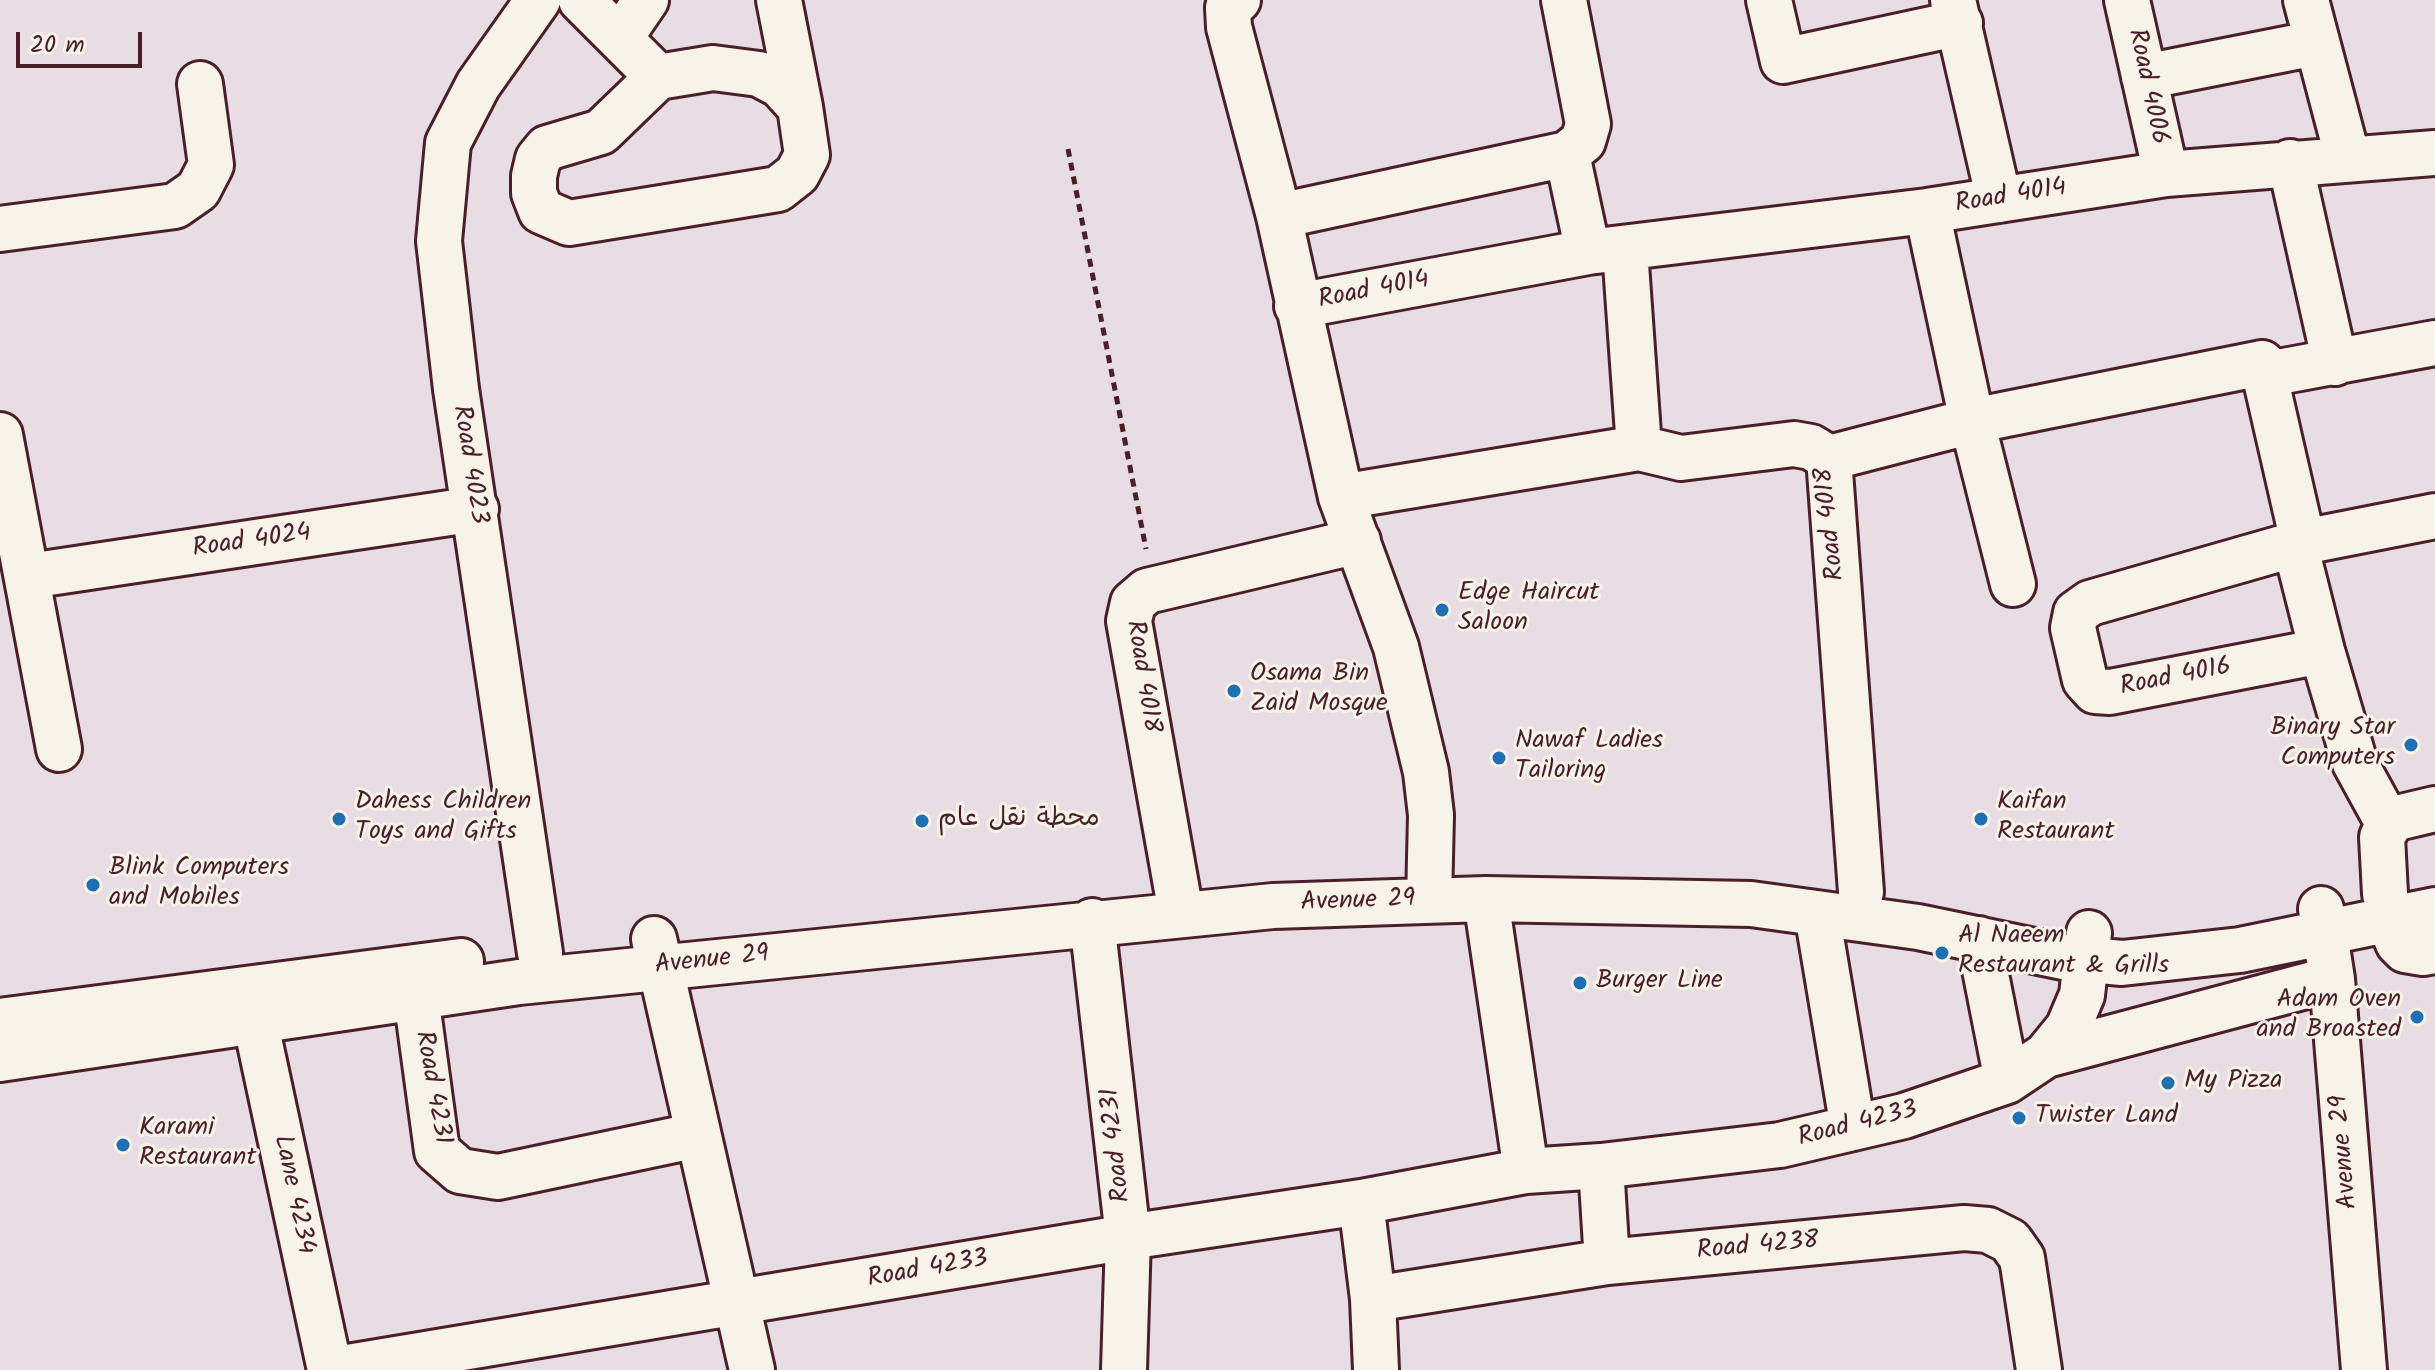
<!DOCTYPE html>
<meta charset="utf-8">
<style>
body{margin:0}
#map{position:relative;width:2435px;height:1370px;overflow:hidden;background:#e8dde3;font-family:Kalam,sans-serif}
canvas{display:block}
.scale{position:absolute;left:16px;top:32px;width:126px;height:36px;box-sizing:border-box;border:4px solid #4a1f2b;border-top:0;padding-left:10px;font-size:24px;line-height:28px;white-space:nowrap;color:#4a1f2b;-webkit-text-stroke:6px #f7f3e8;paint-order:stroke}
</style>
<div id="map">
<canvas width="2435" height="1370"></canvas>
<div class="scale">20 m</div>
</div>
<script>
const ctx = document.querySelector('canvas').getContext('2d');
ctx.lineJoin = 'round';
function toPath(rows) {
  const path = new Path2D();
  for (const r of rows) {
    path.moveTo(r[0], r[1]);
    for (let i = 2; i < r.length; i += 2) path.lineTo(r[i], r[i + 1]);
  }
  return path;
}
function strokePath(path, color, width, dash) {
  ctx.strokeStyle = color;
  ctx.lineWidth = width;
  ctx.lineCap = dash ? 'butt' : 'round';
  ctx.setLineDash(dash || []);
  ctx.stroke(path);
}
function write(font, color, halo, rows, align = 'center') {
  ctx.font = font + ' Kalam,"Playpen Sans Arabic",sans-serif';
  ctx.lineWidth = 6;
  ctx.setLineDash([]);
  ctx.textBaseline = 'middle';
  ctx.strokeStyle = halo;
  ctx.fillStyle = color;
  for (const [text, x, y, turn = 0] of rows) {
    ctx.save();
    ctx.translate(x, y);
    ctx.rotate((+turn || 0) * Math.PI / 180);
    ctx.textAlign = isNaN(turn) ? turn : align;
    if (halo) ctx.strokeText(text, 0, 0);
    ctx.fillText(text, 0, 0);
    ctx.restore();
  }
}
const minor = toPath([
 [538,0,478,85,448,143,439,241,456,389,540,953],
 [581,0,658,77],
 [779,0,800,107],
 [1238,0,1228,8,1229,27,1279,216],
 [1769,0,1783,61,1960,23],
 [1953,0,1999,200],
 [2127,0,2166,174],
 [2306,0,2348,159],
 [620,38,646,0],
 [713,68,759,74,780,85,800,107,807,155,797,174,778,189,569,223,541,211,534,193,534,176,538,159,547,148,601,132,658,77,713,68],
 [2144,77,2316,43],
 [2290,162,2335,363],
 [1927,211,1972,421,2013,584],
 [0,229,175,206,198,190,211,165,200,84],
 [1625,250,1639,448],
 [1588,252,1927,211,2166,174,2435,153],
 [1297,306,1588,252,1567,154],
 [2262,363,2303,542,2299,560,2322,651,2355,763,2389,825],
 [2262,363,2273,373,2435,343],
 [0,435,59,749],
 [1829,458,1972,421,2262,363],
 [1341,497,1639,448,1681,458,1794,444,1811,447,1829,458,1861,892],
 [29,576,476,509],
 [2322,651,2110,692,2095,691,2085,680,2073,628,2076,613,2090,603,2303,542,2435,516],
 [2385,894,2382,837,2389,825,2397,818,2435,809],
 [1486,899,1526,1171],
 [1429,901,1431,815,1426,772,1396,647,1341,497,1279,216,1567,154,1583,141,1588,124,1564,0],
 [2321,909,2332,979,2364,1370],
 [1181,913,1129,621,1133,603,1147,591,1358,541],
 [1817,913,1853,1128],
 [2389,920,2398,943,2405,950,2423,953,2435,951],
 [1092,921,1128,1237,1124,1370],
 [654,939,752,1370],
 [1979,939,2007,1081],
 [416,996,437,1151,460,1171,498,1177,698,1135],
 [255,1020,330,1370],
 [0,1021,461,961],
 [2046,1055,2332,979],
 [0,1059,519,982,1273,906,1486,899,1751,904,1918,927,2068,958,2122,963,2240,950,2435,910],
 [1601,1166,1607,1262],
 [1361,1202,1373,1299,1376,1370],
 [1373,1299,1607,1262,1964,1228,1988,1230,2010,1241,2022,1258,2039,1370],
 [330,1370,1128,1237,1361,1202,1526,1171,1601,1166,1780,1145,1904,1116,2007,1081,2046,1055,2068,1028,2082,995,2089,933]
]);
strokePath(minor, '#4a1f2b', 50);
strokePath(toPath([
 [1068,149,1146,549]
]), '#4a1f2b', 5, [8, 6]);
strokePath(minor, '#f7f3e8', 44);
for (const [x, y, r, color] of [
 [1442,610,8,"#1f6fb2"],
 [1234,691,8,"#1f6fb2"],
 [2411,745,8,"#1f6fb2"],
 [1499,758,8,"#1f6fb2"],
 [339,819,8,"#1f6fb2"],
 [1981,819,8,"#1f6fb2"],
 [922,821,8,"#1f6fb2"],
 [93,885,8,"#1f6fb2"],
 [1942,953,8,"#1f6fb2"],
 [1580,983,8,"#1f6fb2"],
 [2417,1017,8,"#1f6fb2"],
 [2168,1083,8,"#1f6fb2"],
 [2019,1118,8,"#1f6fb2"],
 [123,1145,8,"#1f6fb2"]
]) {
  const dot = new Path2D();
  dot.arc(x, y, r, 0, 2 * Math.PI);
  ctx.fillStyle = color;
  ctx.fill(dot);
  strokePath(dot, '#f7f3e8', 3);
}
write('26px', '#4a1f2b', '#f7f3e8', [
 ["Road 4006",2146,87,78],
 ["Road 4014",2011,198,-9],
 ["Road 4014",1374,292,-11],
 ["Road 4023",468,465,81],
 ["Road 4018",1832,524,-96],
 ["Road 4024",252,543,-8],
 ["Road 4018",1141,677,81],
 ["Road 4016",2176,679,-11],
 ["Avenue 29",1358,903,-2],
 ["Avenue 29",712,962,-6],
 ["Road 4231",431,1088,80],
 ["Road 4233",1858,1126,-14],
 ["Road 4231",1118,1145,-96],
 ["Avenue 29",2346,1152,-95],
 ["Lane 4234",292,1195,78],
 ["Road 4238",1758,1248,-5],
 ["Road 4233",928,1271,-10]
]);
write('26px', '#4a1f2b', '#f7f3e8', [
 ["Edge Haircut",1458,595],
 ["Saloon",1458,625],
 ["Osama Bin",1250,676],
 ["Zaid Mosque",1250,706],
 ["Binary Star",2395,730,"right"],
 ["Computers",2395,760,"right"],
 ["Nawaf Ladies",1515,743],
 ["Tailoring",1515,773],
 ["Dahess Children",355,804],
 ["Toys and Gifts",355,834],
 ["Kaifan",1997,804],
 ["Restaurant",1997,834],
 ["محطة نقل عام",938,821],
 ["Blink Computers",109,870],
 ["and Mobiles",109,900],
 ["Al Naeem",1958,938],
 ["Restaurant & Grills",1958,968],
 ["Burger Line",1596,983],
 ["Adam Oven",2401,1002,"right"],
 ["and Broasted",2401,1032,"right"],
 ["My Pizza",2184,1083],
 ["Twister Land",2035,1118],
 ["Karami",139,1130],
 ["Restaurant",139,1160]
], 'left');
</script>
